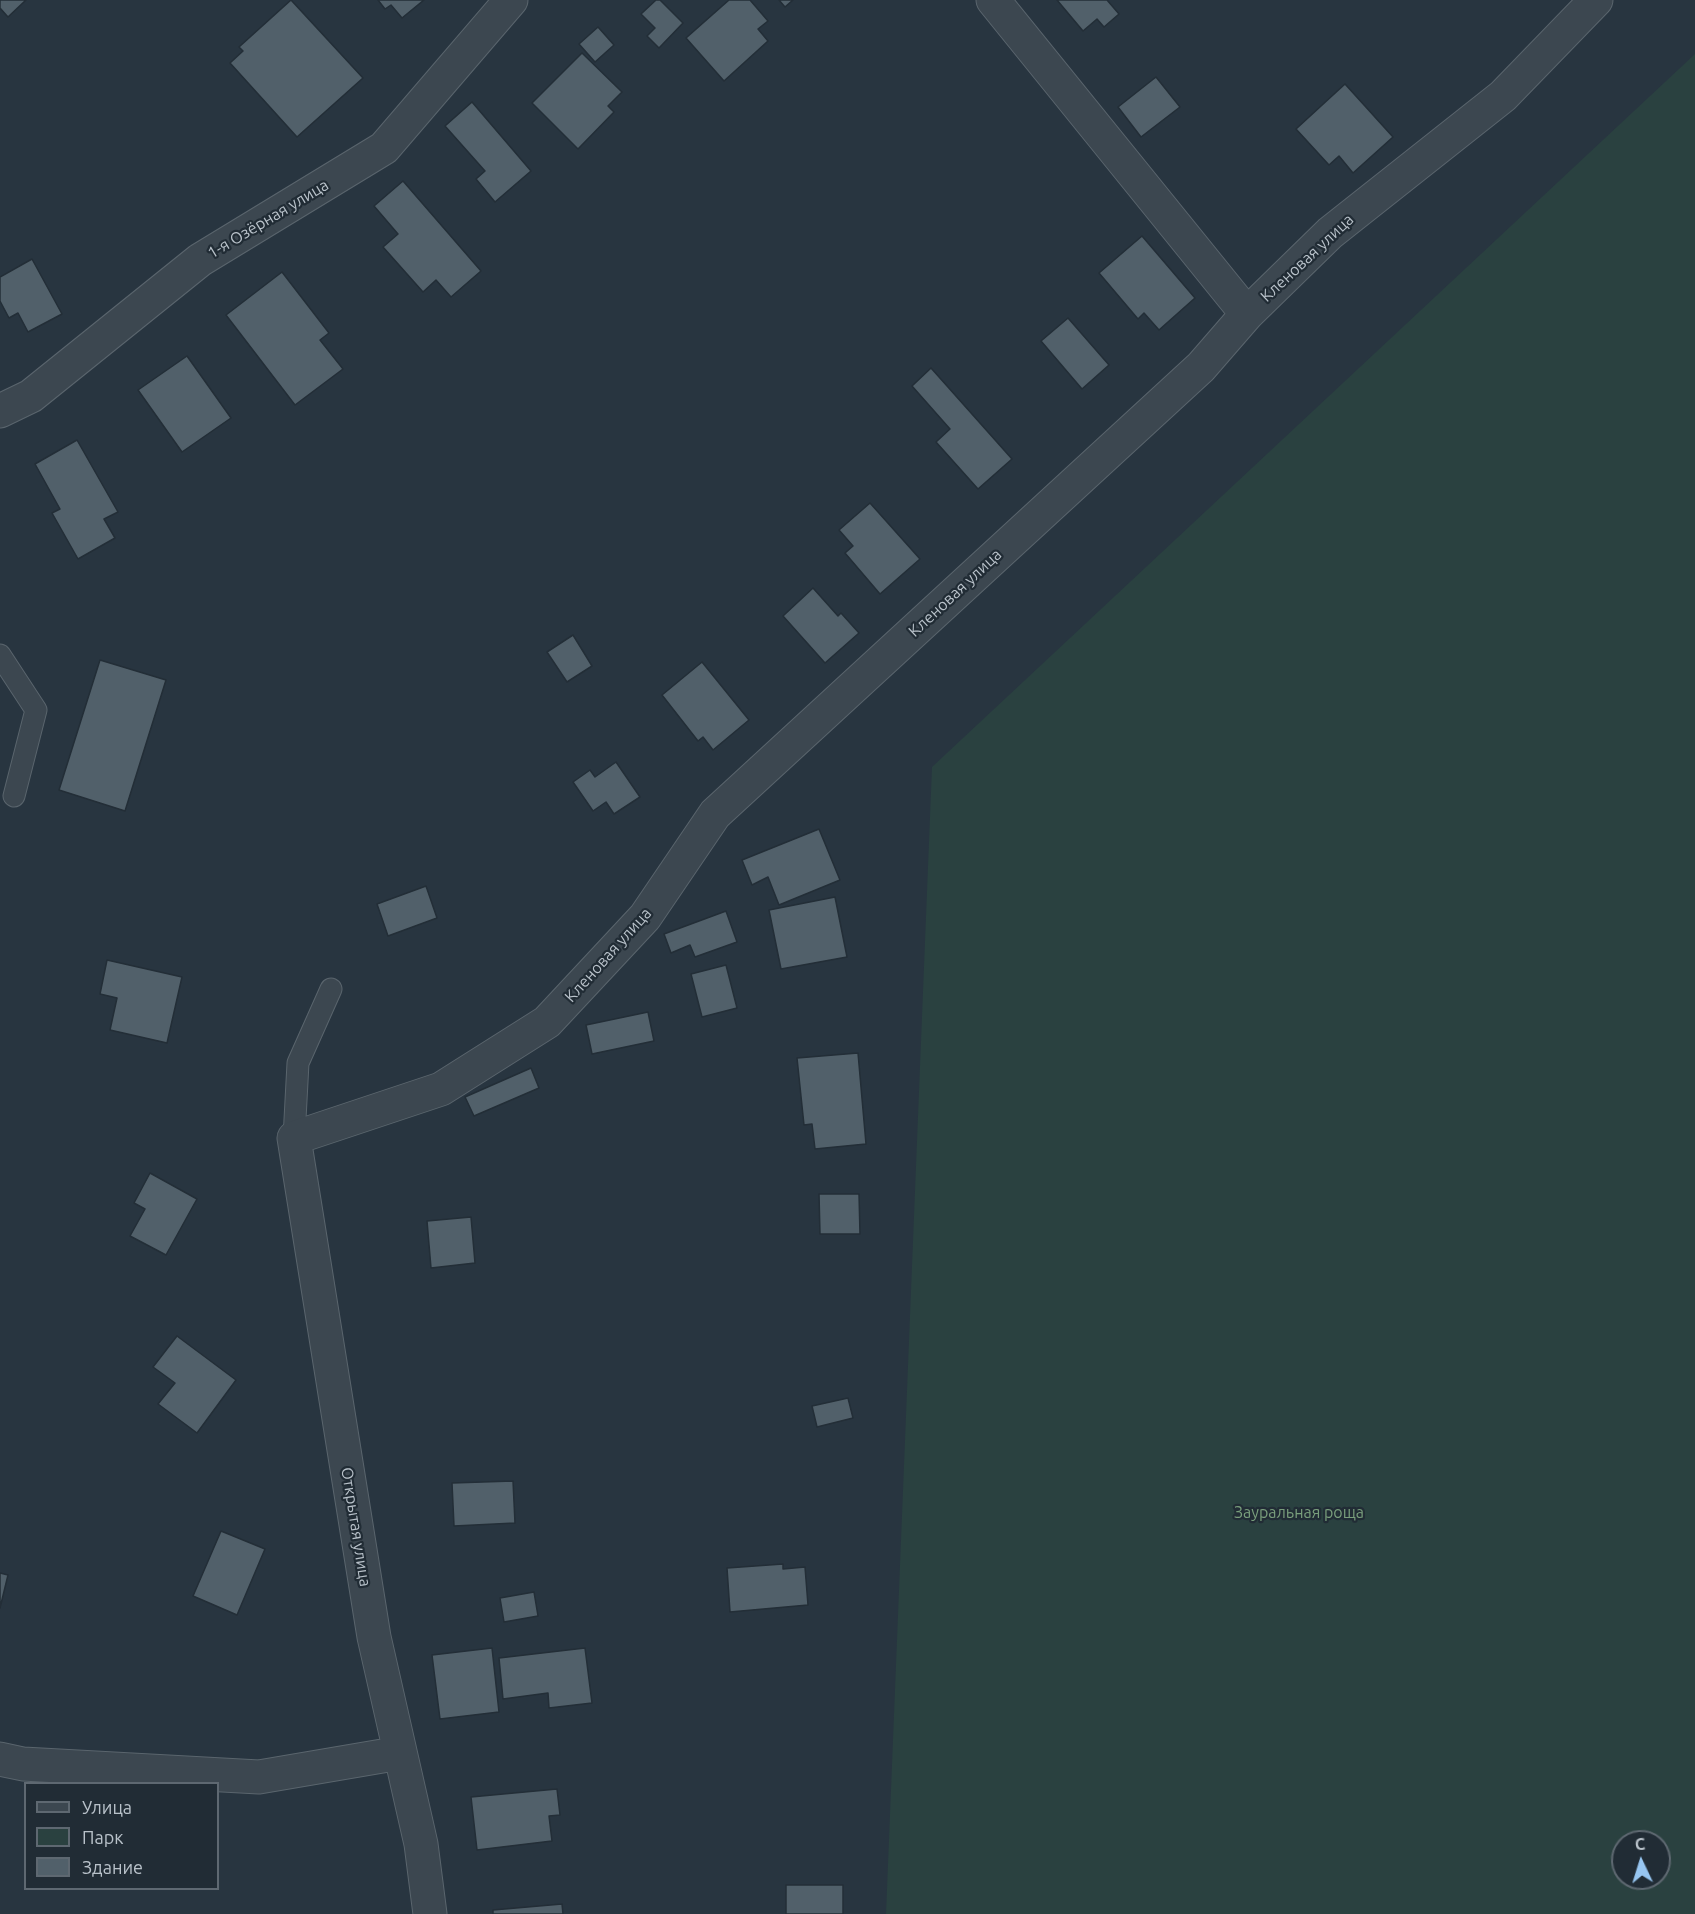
<!DOCTYPE html>
<meta charset="utf-8">
<style>
body{margin:0}
#map{position:relative;width:1695px;height:1914px;overflow:hidden;background:#283540;font-family:Ubuntu,sans-serif}
canvas{display:block}
.legend{position:absolute;left:24px;top:1782px;width:195px;height:108px;box-sizing:border-box;background:#212c35;border:2px solid #5e6871;margin:0;padding:8px 10px;list-style:none;font-size:18px;color:#b9c2ca}
.legend li{display:flex;align-items:center;gap:12px;height:30px}
.legend b{width:30px;border:2px solid #5e6871}
.north{position:absolute;left:1611px;top:1830px;width:60px;height:60px;box-sizing:border-box;background:#212c35;border:2px solid #5e6871;border-radius:50%;rotate:356deg;font-size:16px;font-weight:700;line-height:24px;text-align:center;color:#b9c2ca}
.north::after{content:'';display:block;margin:auto;width:21px;height:27px;background:#97c6f1;clip-path:polygon(50% 0,100% 100%,50% 72%,0 100%)}
</style>
<div id="map">
<canvas width="1695" height="1914"></canvas>
<ul class="legend">
<li><b style="height:8px;background:#3c4750"></b>Улица</li>
<li><b style="height:16px;background:#2a4140"></b>Парк</li>
<li><b style="height:16px;background:#51606a"></b>Здание</li>
</ul>
<div class="north">С</div>
</div>
<script>
const ctx = document.querySelector('canvas').getContext('2d');
ctx.lineJoin = 'round';
function fillPath(path, color) {
  ctx.fillStyle = color;
  ctx.fill(path, 'evenodd');
}
function toPath(rows) {
  const path = new Path2D();
  for (const r of rows) {
    path.moveTo(r[0], r[1]);
    for (let i = 2; i < r.length; i += 2) path.lineTo(r[i], r[i + 1]);
  }
  return path;
}
function strokePath(path, color, width, dash) {
  ctx.strokeStyle = color;
  ctx.lineWidth = width;
  ctx.lineCap = dash ? 'butt' : 'round';
  ctx.setLineDash(dash || []);
  ctx.stroke(path);
}
function write(font, color, halo, rows, align = 'center') {
  ctx.font = font + ' Ubuntu,sans-serif';
  ctx.lineWidth = 4.5;
  ctx.setLineDash([]);
  ctx.textBaseline = 'middle';
  ctx.strokeStyle = halo;
  ctx.fillStyle = color;
  for (const [text, x, y, turn = 0] of rows) {
    ctx.save();
    ctx.translate(x, y);
    ctx.rotate((+turn || 0) * Math.PI / 180);
    ctx.textAlign = isNaN(turn) ? turn : align;
    if (halo) ctx.strokeText(text, 0, 0);
    ctx.fillText(text, 0, 0);
    ctx.restore();
  }
}
fillPath(toPath([
 [1695,54,1695,1914,886,1914,932,767],
 [1623,1842,1659,1842,1659,1878,1623,1878]
]), '#2a4140');
const building = toPath([
 [0,0,26,0,8,17,0,8,0,0],
 [291,0,363,78,297,137,230,63,243,51,239,47,291,0],
 [378,0,424,0,402,18,391,5,385,9,378,0],
 [656,0,660,0,683,23,659,48,647,36,655,28,641,14,656,0],
 [729,0,750,0,768,21,758,29,768,41,724,81,686,38,729,0],
 [779,0,793,0,785,7,779,0],
 [1057,0,1107,0,1119,14,1104,27,1097,19,1083,31,1057,0],
 [598,27,614,45,595,62,579,44,598,27],
 [582,53,622,92,608,106,614,112,578,149,532,103,582,53],
 [1156,77,1180,107,1141,137,1118,107,1156,77],
 [1345,84,1393,137,1353,173,1339,156,1329,165,1296,129,1345,84],
 [472,102,531,171,495,202,476,179,485,171,445,126,472,102],
 [403,181,481,271,451,297,436,280,423,292,383,247,398,234,374,206,403,181],
 [1142,236,1195,298,1159,330,1144,313,1138,319,1099,273,1142,236],
 [32,259,62,314,28,332,18,313,9,318,0,301,0,277,32,259],
 [282,272,329,333,320,340,343,369,295,405,226,315,282,272],
 [1068,318,1109,365,1082,389,1041,341,1068,318],
 [187,356,231,418,182,452,138,390,187,356],
 [931,368,1012,459,978,489,936,442,950,429,912,386,931,368],
 [77,440,118,512,104,519,115,538,78,559,52,513,60,509,35,464,77,440],
 [870,503,920,559,880,594,845,553,853,546,839,530,870,503],
 [813,588,838,616,841,613,859,633,825,663,783,616,813,588],
 [573,635,592,666,567,682,547,652,573,635],
 [100,660,166,680,125,811,59,790,100,660],
 [702,662,749,720,713,750,703,737,698,741,662,695,702,662],
 [616,762,640,797,614,814,606,802,593,811,573,782,590,770,595,777,616,762],
 [819,829,840,880,779,905,768,877,752,885,742,860,819,829],
 [426,886,437,918,388,936,377,904,426,886],
 [835,897,847,957,781,969,769,910,835,897],
 [726,911,737,942,695,957,690,945,671,953,664,934,726,911],
 [107,960,182,977,167,1043,110,1030,117,998,100,994,107,960],
 [726,965,737,1008,702,1017,691,974,726,965],
 [648,1012,654,1041,592,1054,586,1025,648,1012],
 [858,1053,866,1144,815,1149,812,1124,804,1125,797,1058,858,1053],
 [531,1068,539,1088,474,1116,465,1097,531,1068],
 [150,1173,197,1199,166,1255,130,1236,145,1209,134,1203,150,1173],
 [819,1194,859,1194,860,1234,820,1234,819,1194],
 [471,1217,475,1263,431,1268,427,1221,471,1217],
 [177,1336,236,1380,197,1433,158,1404,175,1383,153,1367,177,1336],
 [848,1398,853,1418,817,1427,812,1406,848,1398],
 [513,1481,515,1523,454,1526,452,1483,513,1481],
 [221,1531,265,1549,237,1615,193,1596,221,1531],
 [783,1564,783,1569,805,1567,808,1605,730,1612,727,1568,783,1564],
 [0,1573,8,1575,0,1608,0,1573],
 [534,1592,538,1616,504,1622,500,1598,534,1592],
 [492,1648,499,1712,440,1719,432,1655,492,1648],
 [585,1648,592,1703,549,1708,548,1693,503,1699,499,1658,585,1648],
 [557,1789,560,1815,549,1816,552,1841,477,1850,471,1797,557,1789],
 [786,1885,843,1885,843,1914,786,1914,786,1885],
 [562,1904,563,1914,493,1914,493,1910,562,1904]
]);
fillPath(building, '#51606a');
strokePath(building, '#232e37', 1.5);
const service = toPath([
 [0,655,36,710,14,796],
 [294,1138,298,1063,331,989]
]);
const minor = toPath([
 [993,0,1247,314],
 [0,411,31,396,200,260,384,148,511,0],
 [0,1759,23,1764,259,1777,400,1753],
 [430,1914,421,1844,374,1637,294,1138,441,1089,547,1022,645,917,715,814,1201,367,1247,314,1330,233,1503,96,1596,0]
]);
strokePath(service, '#5a656d', 23);
strokePath(minor, '#5a656d', 35);
strokePath(service, '#3c4750', 21);
strokePath(minor, '#3c4750', 33);
write('16px', '#b9c2ca', '#212c35', [
 ["1-я Озёрная улица",268,219,-31],
 ["Кленовая улица",1307,258,-43],
 ["Кленовая улица",955,593,-43],
 ["Кленовая улица",608,955,-48],
 ["Открытая улица",356,1527,81]
]);
write('16px', '#799e7c', '#212c35', [
 ["Зауральная роща",1299,1513]
]);
</script>
